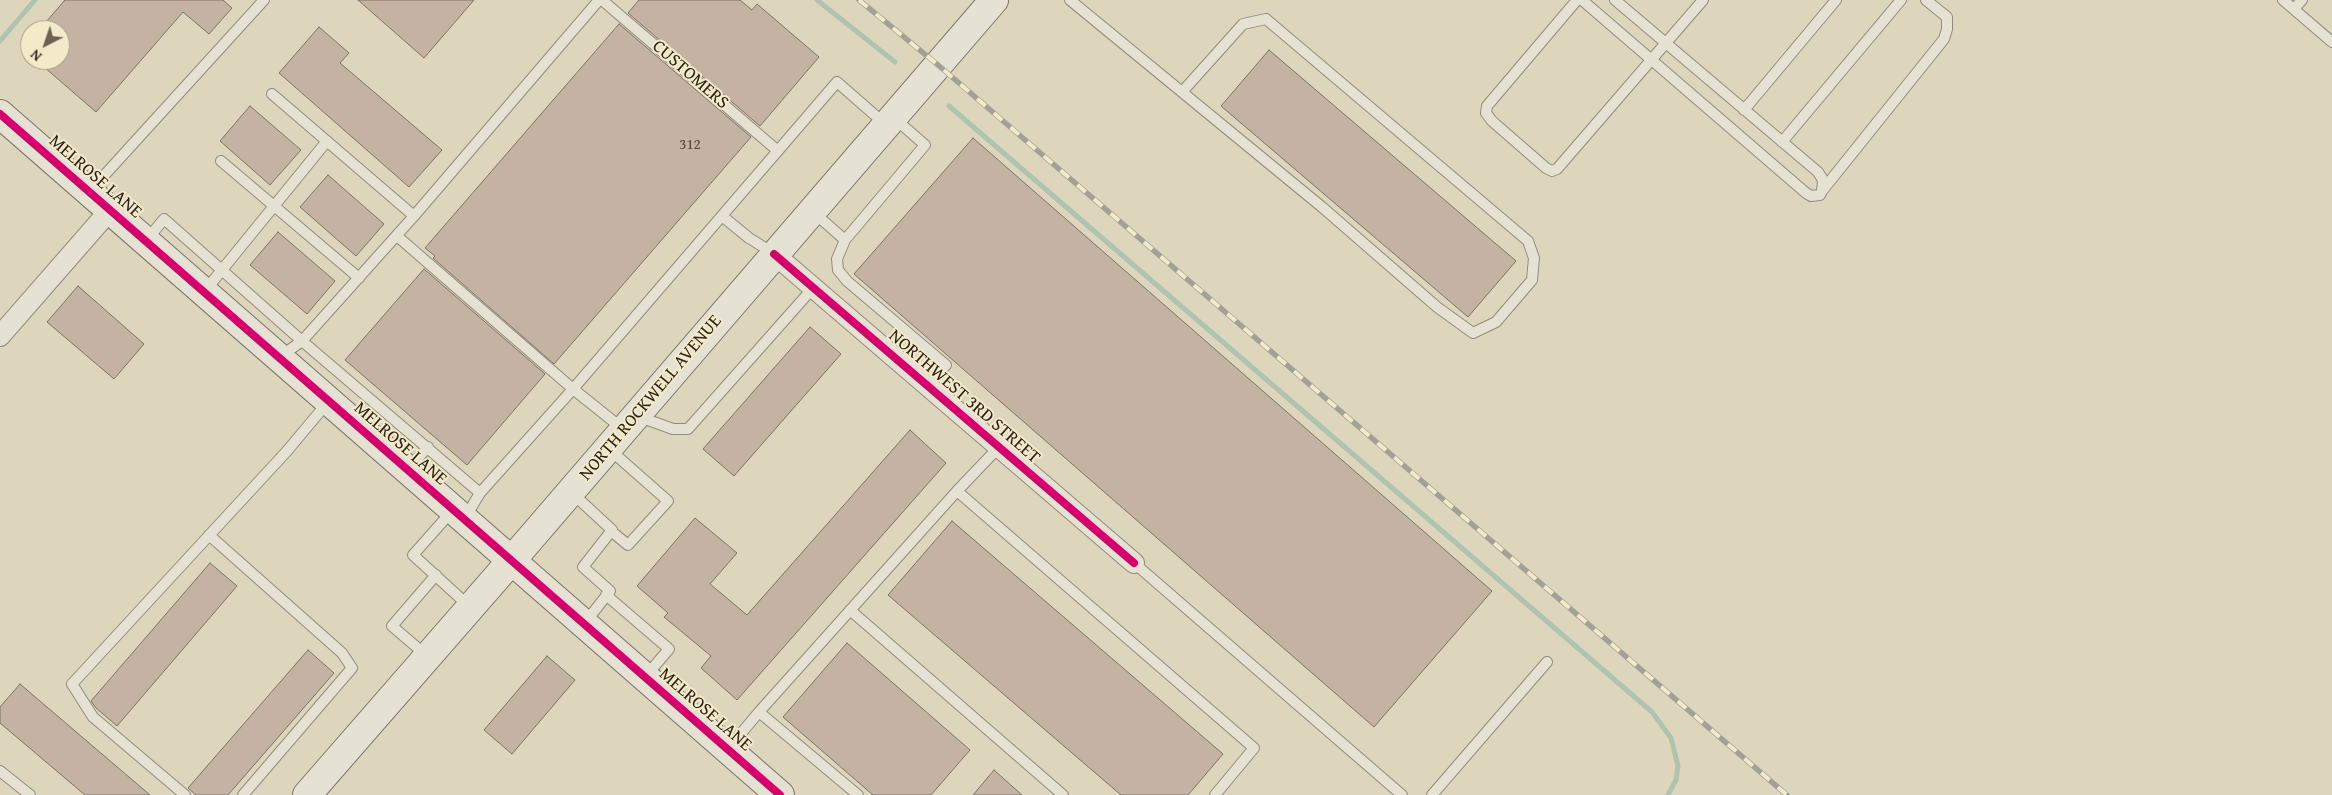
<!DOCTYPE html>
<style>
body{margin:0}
#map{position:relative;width:2332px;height:795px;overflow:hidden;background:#ded6bc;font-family:"Gentium Book Plus",serif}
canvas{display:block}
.north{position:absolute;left:20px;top:20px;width:50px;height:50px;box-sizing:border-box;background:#f3eaca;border:1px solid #a49a83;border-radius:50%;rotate:221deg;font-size:14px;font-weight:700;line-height:20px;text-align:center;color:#2d2118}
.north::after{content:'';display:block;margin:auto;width:18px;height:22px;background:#6b6051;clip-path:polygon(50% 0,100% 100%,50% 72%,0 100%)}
</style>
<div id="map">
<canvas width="2332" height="795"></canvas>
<div class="north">N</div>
</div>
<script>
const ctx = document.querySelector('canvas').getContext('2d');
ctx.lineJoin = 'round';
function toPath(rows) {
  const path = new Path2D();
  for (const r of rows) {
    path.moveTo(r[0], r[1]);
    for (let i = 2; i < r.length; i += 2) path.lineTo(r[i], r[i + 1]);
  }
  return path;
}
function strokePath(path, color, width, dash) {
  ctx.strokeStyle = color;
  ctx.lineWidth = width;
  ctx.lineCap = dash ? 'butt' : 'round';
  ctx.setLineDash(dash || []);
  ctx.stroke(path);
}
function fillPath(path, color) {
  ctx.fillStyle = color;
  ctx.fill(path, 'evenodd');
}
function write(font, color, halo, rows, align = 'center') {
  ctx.font = font + ' "Gentium Book Plus",serif';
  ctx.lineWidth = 4;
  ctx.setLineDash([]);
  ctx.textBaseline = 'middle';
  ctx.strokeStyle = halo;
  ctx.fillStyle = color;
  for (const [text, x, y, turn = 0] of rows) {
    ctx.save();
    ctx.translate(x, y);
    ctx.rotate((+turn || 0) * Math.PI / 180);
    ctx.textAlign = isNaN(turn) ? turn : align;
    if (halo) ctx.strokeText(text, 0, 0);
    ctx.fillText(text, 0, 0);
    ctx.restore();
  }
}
strokePath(toPath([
 [817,0,895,62],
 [0,41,35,0],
 [949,106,1652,712,1671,738,1678,766,1676,780,1668,795]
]), '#aec4af', 5);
const building = toPath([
 [65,0,223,0,232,8,209,34,183,12,96,112,36,60,60,60,60,30,39,30,65,0],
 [358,0,474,0,424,58,358,0],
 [639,0,740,0,752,10,757,4,819,57,760,126,628,13,639,0],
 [619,24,751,137,554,364,433,258,435,256,425,248,619,24],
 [319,27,349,53,340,63,442,150,409,187,279,73,319,27],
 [1269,50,1516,261,1468,317,1221,106,1269,50],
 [250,106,301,150,270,185,220,141,250,106],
 [973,138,1492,591,1374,727,854,274,973,138],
 [328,175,384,224,356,256,300,207,328,175],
 [278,232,335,281,307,314,250,265,278,232],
 [424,269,545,374,467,465,345,360,424,269],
 [78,286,144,344,114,379,47,322,78,286],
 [810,327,841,354,734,476,703,449,810,327],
 [910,430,946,463,737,700,701,668,711,656,664,617,668,613,637,586,695,518,737,553,710,584,747,615,910,430],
 [952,521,1223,754,1188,795,1121,795,888,595,952,521],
 [210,563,237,586,117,726,96,708,91,701,210,563],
 [847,643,970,750,931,795,873,795,783,717,847,643],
 [308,650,334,673,228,795,196,795,188,788,308,650],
 [547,656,575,680,512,754,484,730,547,656],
 [20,684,150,795,85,795,0,723,0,707,20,684],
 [994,770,1022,795,973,795,994,770]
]);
fillPath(building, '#c4b3a2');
strokePath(building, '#797366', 1);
const lane = toPath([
 [602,0,778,151],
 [1070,0,1322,207,1437,307,1473,333,1496,322,1532,280,1534,258,1528,241,1266,19,1243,24,1182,92],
 [1577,0,1487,106,1486,113,1492,121,1546,168,1552,171,1557,169,1703,0],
 [1582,0,1806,193,1811,196,1820,195,1822,191,1823,180,1818,172,1615,0],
 [2283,0,2332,42],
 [2294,9,2302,0],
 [272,94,414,216],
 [1744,110,1836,0],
 [1782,142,1901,0],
 [221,161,359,278],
 [90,191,264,0],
 [1822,191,1944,39,1947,29,1947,17,1926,0],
 [812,211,845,240,925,145,893,117],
 [722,216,749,238,773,253],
 [397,236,573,389,623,429],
 [845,240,837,259,838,270,847,281,946,365,927,386],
 [146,241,164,219,302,341,480,493,573,389,837,82,885,124],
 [204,292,327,141],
 [281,356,302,341,414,216,599,0],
 [637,416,673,429,688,429,813,288],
 [999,447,957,491,1254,748,1215,795],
 [609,449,668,501,628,545,611,531],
 [409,468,428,447],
 [571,492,612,530,583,567,610,591,584,624],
 [452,511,413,555,470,607],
 [465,518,480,493],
 [209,535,342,653,352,668,243,795],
 [1134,563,1402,795],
 [606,595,669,649,645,677],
 [850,610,1063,795],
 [427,656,392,626,436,575],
 [759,712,957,491],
 [728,749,759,712,858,795],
 [0,771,30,795],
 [185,795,93,717,72,684,287,451,328,402],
 [1432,795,1547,662]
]);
const street = toPath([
 [774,254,1134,563],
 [0,336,110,210]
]);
const secondary = toPath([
 [0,114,780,795],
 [307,795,511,561,994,0]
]);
strokePath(lane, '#928b7c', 12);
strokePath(street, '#928b7c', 22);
strokePath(secondary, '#797366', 30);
strokePath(lane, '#e5e1d3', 10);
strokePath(street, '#e5e1d3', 20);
strokePath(secondary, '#e5e1d3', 28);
const rail = toPath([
 [859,0,938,65,1787,795]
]);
strokePath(rail, '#a3a095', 5.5);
strokePath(rail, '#f3eaca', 4, [11]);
strokePath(toPath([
 [0,114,780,795],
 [774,254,1134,563]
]), '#d6006c', 8);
write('15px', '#53463a', null, [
 ["312",690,145]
]);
write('18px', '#2d2118', '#f3eaca', [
 ["CUSTOMERS",690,75,41],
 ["MELROSE LANE",95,177,41],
 ["NORTHWEST 3RD STREET",964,397,41],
 ["NORTH ROCKWELL AVENUE",651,398,-50],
 ["MELROSE LANE",400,444,41],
 ["MELROSE LANE",705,710,41]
]);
</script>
